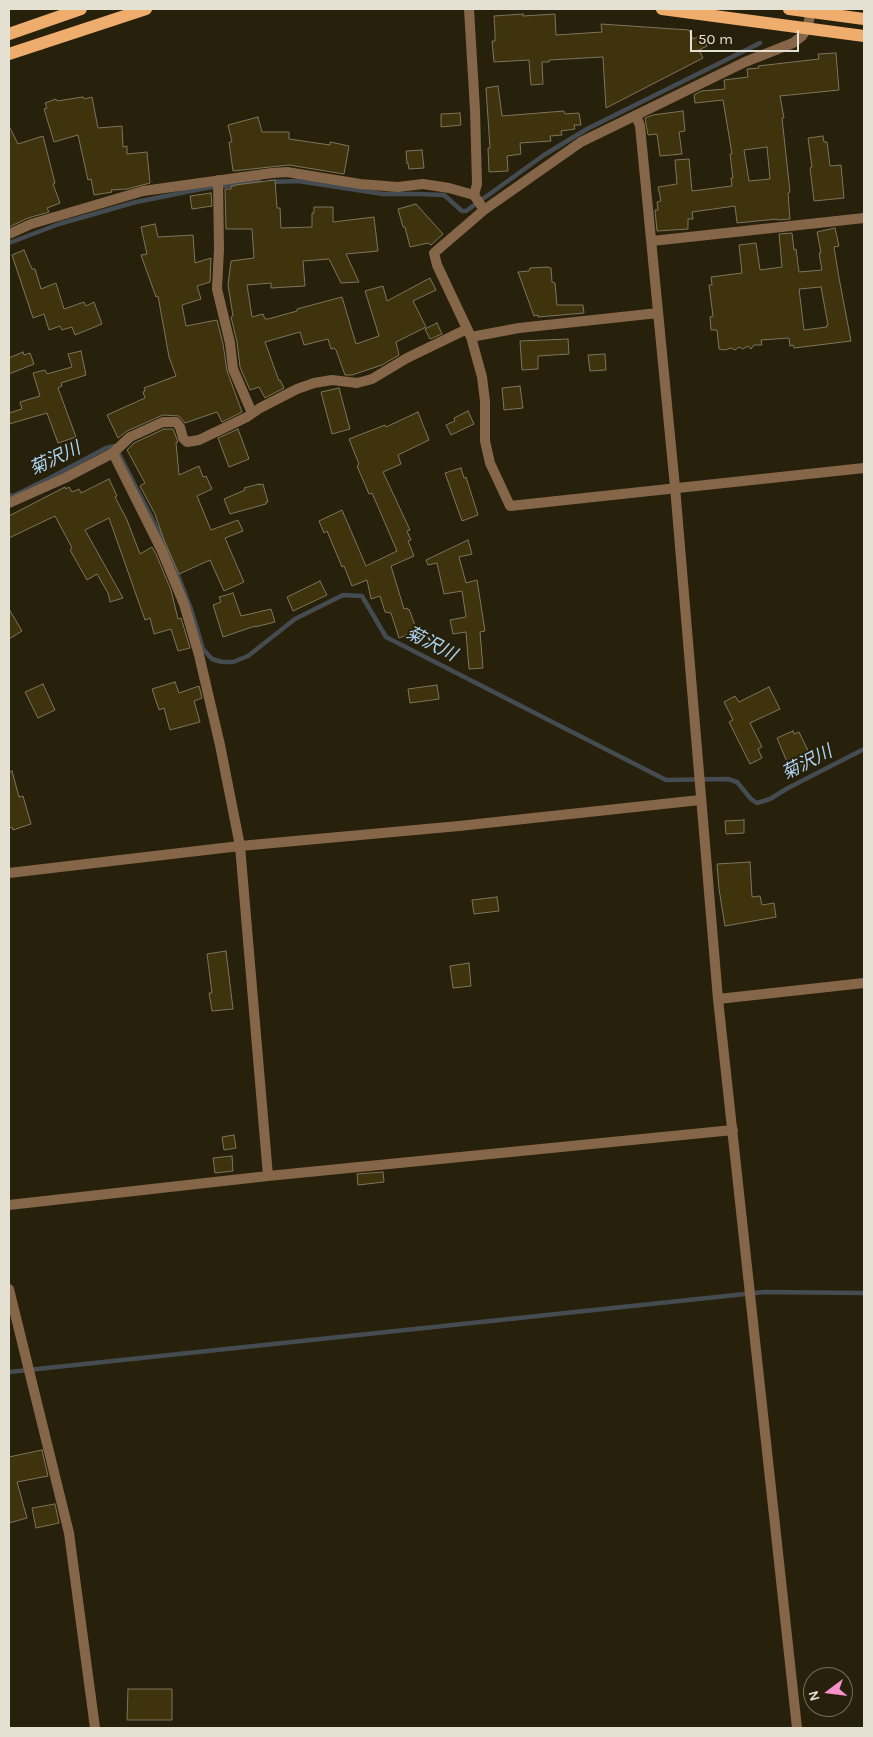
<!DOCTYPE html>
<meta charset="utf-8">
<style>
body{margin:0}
#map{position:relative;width:873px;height:1737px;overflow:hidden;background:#27200a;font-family:Karla,sans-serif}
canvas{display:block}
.frame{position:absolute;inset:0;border:10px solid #e4e0d2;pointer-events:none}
.north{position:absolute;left:803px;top:1667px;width:50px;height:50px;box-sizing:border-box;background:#27200a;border:1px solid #736d5a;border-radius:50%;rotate:255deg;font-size:14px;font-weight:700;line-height:20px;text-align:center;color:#e4e0d2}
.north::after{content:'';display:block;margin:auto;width:18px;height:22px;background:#f890cb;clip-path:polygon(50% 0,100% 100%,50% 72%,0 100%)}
.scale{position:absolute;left:690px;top:30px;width:109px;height:22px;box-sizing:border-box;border:2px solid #e4e0d2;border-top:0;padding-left:6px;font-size:15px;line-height:18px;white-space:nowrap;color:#e4e0d2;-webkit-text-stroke:4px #27200a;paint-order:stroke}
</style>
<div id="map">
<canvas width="873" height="1737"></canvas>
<div class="frame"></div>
<div class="north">N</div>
<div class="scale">50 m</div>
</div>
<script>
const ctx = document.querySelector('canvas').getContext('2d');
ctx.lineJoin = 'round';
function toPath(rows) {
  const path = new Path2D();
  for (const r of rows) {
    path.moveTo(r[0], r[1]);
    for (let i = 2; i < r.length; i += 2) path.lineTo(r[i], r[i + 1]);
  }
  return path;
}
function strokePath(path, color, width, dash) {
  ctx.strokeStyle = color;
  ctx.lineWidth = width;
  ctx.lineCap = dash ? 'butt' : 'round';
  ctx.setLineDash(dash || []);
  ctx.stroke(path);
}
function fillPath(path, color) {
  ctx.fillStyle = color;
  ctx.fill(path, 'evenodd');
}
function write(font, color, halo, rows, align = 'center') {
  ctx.font = font + ' Karla,"Noto Sans JP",sans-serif';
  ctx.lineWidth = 4;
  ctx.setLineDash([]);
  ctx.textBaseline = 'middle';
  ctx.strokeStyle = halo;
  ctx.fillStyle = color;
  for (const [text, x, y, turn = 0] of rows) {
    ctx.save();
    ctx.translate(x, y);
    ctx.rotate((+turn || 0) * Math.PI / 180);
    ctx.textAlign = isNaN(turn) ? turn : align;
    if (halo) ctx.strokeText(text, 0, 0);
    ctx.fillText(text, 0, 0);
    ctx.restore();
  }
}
strokePath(toPath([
 [269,182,298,181,383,194,418,194,444,195,462,211,466,211,544,155,587,129,760,43],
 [9,243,59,224,136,202,206,188,259,182],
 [9,495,13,496,48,479,106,448,115,446,169,552,191,609,203,649,212,659,222,662,233,662,248,656,295,619,343,595,362,596,386,637,666,780,728,779,737,782,751,799,757,803,770,799,788,788,864,749],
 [9,1372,764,1292,864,1293]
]), '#444c52', 4.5);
const building = toPath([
 [523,14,523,16,555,14,556,35,602,32,601,24,689,30,693,39,702,35,707,46,699,50,703,58,606,108,603,57,549,60,549,62,542,62,543,84,531,85,529,60,494,62,492,41,495,41,495,33,494,16,523,14],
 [836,53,839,90,780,96,784,118,782,118,790,192,788,193,790,219,777,220,777,219,737,223,735,206,692,212,693,219,688,219,688,229,657,231,655,210,658,210,657,202,661,201,658,187,677,184,675,160,689,159,692,191,732,186,731,178,733,178,730,154,732,154,723,100,695,103,694,95,701,91,725,89,724,80,748,77,747,69,759,68,758,66,819,59,818,54,836,53],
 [767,147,770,179,749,181,744,150,767,147],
 [498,86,502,116,564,111,565,114,579,113,581,125,574,125,575,129,561,131,562,135,550,136,551,141,520,143,521,154,507,156,508,171,489,172,488,148,490,148,486,88,498,86],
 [83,97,84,99,92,97,98,128,122,126,123,147,127,146,127,154,147,152,150,183,127,189,111,190,112,192,94,195,91,179,88,180,78,135,54,142,44,109,47,108,45,103,56,99,57,101,83,97],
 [683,111,685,131,679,132,682,154,660,156,657,134,648,135,645,118,653,115,683,111],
 [460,113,461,125,441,127,441,114,460,113],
 [258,117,262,132,289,132,289,139,330,145,330,142,349,146,344,174,289,165,233,171,229,142,232,142,228,125,258,117],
 [9,126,18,144,43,136,55,183,53,184,60,203,47,208,49,212,28,218,9,227,9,126],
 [823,136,824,142,827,142,830,166,841,165,844,198,814,201,810,168,812,167,808,138,823,136],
 [422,150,424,168,409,169,408,163,407,164,406,151,422,150],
 [275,180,277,208,280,208,281,228,312,227,312,213,314,213,314,207,333,207,333,222,374,217,378,251,346,254,359,282,341,283,329,259,303,261,305,286,271,288,271,283,247,285,252,317,263,314,265,319,268,319,297,311,297,309,342,297,356,344,379,336,365,291,383,286,387,301,430,278,436,290,413,301,426,327,396,342,399,355,382,365,352,375,345,375,336,350,334,348,331,349,328,339,304,345,300,332,265,342,279,381,280,380,284,388,265,398,259,387,250,390,240,367,237,342,231,317,233,316,228,285,231,261,254,258,252,229,226,229,225,189,231,189,231,186,235,186,235,185,275,180],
 [211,193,212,206,192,209,190,196,211,193],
 [416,204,443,234,431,245,428,243,410,247,405,227,403,227,398,209,416,204],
 [155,224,158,237,193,235,195,263,211,258,210,282,197,286,201,299,182,305,186,326,217,320,223,344,227,371,242,412,222,422,217,412,185,423,179,416,163,415,127,431,118,438,107,415,145,398,143,392,145,391,144,388,176,376,169,357,158,296,156,297,141,255,147,254,141,227,155,224],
 [835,228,839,246,834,247,839,278,851,341,794,348,793,345,790,346,789,338,761,340,762,345,754,345,751,349,748,346,743,349,739,347,735,350,731,348,725,350,719,349,717,330,711,330,710,317,713,316,709,285,712,285,711,277,742,273,739,245,756,243,760,270,782,267,779,234,792,233,794,250,796,249,799,272,822,270,819,253,821,253,817,232,835,228],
 [821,287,828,325,826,326,827,327,804,330,799,289,821,287],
 [24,250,32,269,35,269,41,289,56,283,64,309,84,302,86,306,94,302,102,324,75,335,72,327,62,330,60,326,49,330,44,314,33,318,12,255,24,250],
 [547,267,551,268,552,282,555,283,557,305,583,305,584,313,538,317,538,315,534,316,518,272,529,271,530,268,547,267],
 [437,323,442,334,430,339,425,329,437,323],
 [568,339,569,354,538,356,538,369,522,370,520,341,568,339],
 [81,351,86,375,61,383,62,386,58,388,76,437,58,443,47,413,9,424,9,413,22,409,20,402,40,396,33,373,45,370,47,374,72,367,68,354,81,351],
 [23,352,24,355,30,353,34,364,9,374,9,358,23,352],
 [605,354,606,370,590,371,588,355,605,354],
 [520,386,523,408,504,410,502,388,520,386],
 [339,388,350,429,332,434,321,392,339,388],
 [468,411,474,424,451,435,446,425,455,421,454,418,468,411],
 [418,412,429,440,398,455,401,464,383,472,410,530,407,531,411,540,408,541,414,556,391,566,404,609,407,608,408,610,409,609,417,631,399,638,391,613,385,612,380,596,371,599,367,580,352,586,344,566,342,567,327,531,324,533,319,521,342,510,366,566,397,551,372,493,369,494,357,466,359,464,349,439,385,425,386,427,418,412],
 [164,429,173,429,178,442,176,443,179,475,199,466,203,477,206,476,212,489,197,496,211,530,238,520,243,531,225,538,244,582,224,591,210,560,179,574,164,540,155,514,140,486,145,483,127,450,134,443,164,429],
 [238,429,249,459,229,467,218,438,238,429],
 [461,468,464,478,466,477,478,515,462,521,445,473,461,468],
 [109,479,117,496,115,497,127,520,140,554,152,547,156,554,171,590,178,619,181,618,190,648,178,651,171,629,154,634,150,618,145,620,109,518,85,530,123,598,110,602,108,593,97,574,87,580,70,550,72,548,55,516,9,538,9,516,65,487,66,489,69,487,72,492,79,489,81,493,109,479],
 [259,484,259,485,263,484,268,502,266,502,266,504,230,514,224,499,245,490,244,488,259,484],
 [468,540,472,554,459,557,466,583,477,580,485,631,480,632,483,668,469,669,466,632,453,634,450,620,466,617,462,591,444,594,437,563,428,565,426,560,468,540],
 [320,581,327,595,293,611,287,597,320,581],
 [233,593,241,616,271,609,275,622,255,627,255,626,223,637,213,605,221,602,219,597,233,593],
 [9,609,22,631,9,639,9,609],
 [175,682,179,693,199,686,202,698,194,701,200,722,170,730,164,708,159,710,152,689,175,682],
 [43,684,55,710,38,718,25,692,43,684],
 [437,685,439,699,410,703,408,689,437,685],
 [769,687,780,709,750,723,762,747,758,749,762,758,750,764,729,722,733,720,724,702,735,696,739,702,769,687],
 [793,731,794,734,799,732,814,763,792,774,777,738,793,731],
 [12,771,19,797,23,796,31,824,13,830,12,827,9,828,9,772,12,771],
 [744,820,744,833,726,834,725,821,744,820],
 [750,862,752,897,760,896,762,905,774,903,776,917,725,926,719,889,717,864,750,862],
 [497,897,499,911,474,914,472,900,497,897],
 [226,951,233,1009,212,1011,209,993,212,993,207,954,226,951],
 [469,963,471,986,453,988,450,966,469,963],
 [234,1135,236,1148,224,1150,222,1137,234,1135],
 [232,1156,233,1171,215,1173,213,1158,232,1156],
 [383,1172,384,1182,358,1185,357,1174,383,1172],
 [42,1450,48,1476,17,1482,27,1518,9,1523,9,1457,42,1450],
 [55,1504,59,1523,36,1528,32,1508,55,1504],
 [128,1689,172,1689,172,1720,127,1720,128,1689]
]);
fillPath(building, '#3e330c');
strokePath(building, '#7d755d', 1);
strokePath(toPath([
 [469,9,475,110,477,184,474,195],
 [636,115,640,126,675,487,718,999,797,1728],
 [218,180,219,249,217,289,230,343,233,369,252,413],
 [484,210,581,142,745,62,793,43,802,36,807,28,811,12],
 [9,234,31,224,143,191,272,173,287,172,360,184,398,187,423,184,449,188,474,195,484,210,434,253,437,265,471,337,482,377,485,401,485,441,490,463,510,506,864,468],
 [652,241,864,218],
 [471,337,519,328,658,313],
 [113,453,162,551,184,604,199,655,220,745,240,846,268,1176],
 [9,503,65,478,113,453,130,437,163,422,176,422,180,427,183,438,187,442,199,440,247,417,260,408,297,389,314,383,332,380,357,383,372,379,407,358,467,329],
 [9,873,240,846,459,826,700,800],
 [718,999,864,983],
 [9,1205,268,1176,733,1130],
 [9,1289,69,1533,95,1728]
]), '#866649', 10);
strokePath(toPath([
 [662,9,864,36],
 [789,9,864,19],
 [9,34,81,9],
 [9,54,146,9]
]), '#eeac6d', 12);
write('italic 18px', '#acd4f3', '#27200a', [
 ["菊沢川",55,459,-25],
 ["菊沢川",431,644,27],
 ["菊沢川",807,763,-27]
]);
</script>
